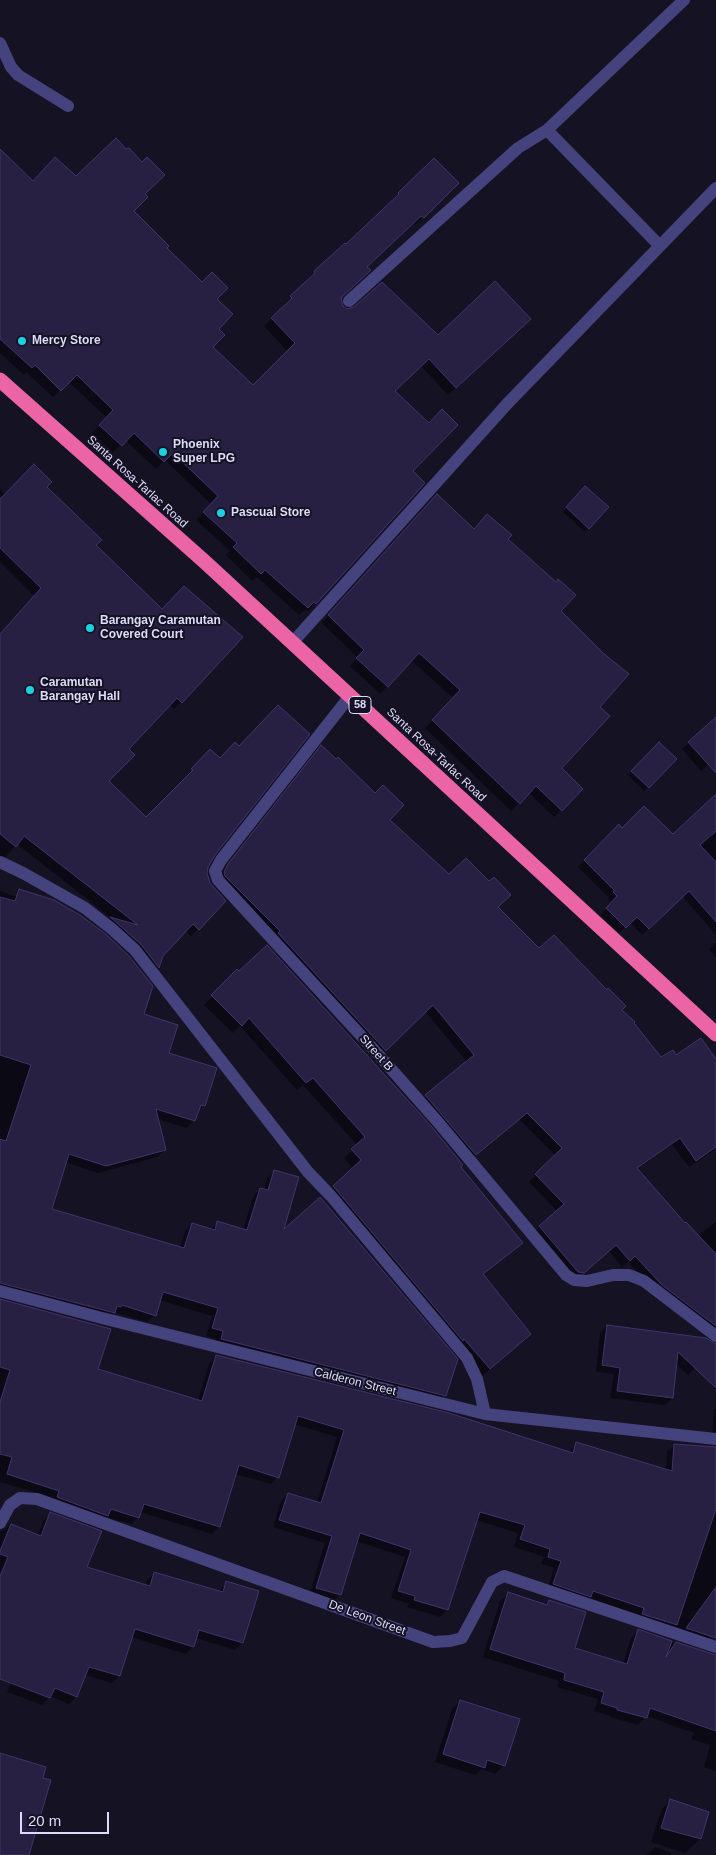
<!DOCTYPE html>
<style>
body{margin:0}
#map{position:relative;width:716px;height:1855px;overflow:hidden;background:#151224;font-family:Helvetica,sans-serif}
canvas{display:block}
.scale{position:absolute;left:20px;top:1812px;width:89px;height:22px;box-sizing:border-box;border:2px solid #dddafa;border-top:0;padding-left:6px;font-size:15px;line-height:18px;white-space:nowrap;color:#dddafa;-webkit-text-stroke:4px #151224;paint-order:stroke}
</style>
<div id="map">
<canvas width="716" height="1855"></canvas>
<div class="scale">20 m</div>
</div>
<script>
const ctx = document.querySelector('canvas').getContext('2d');
ctx.lineJoin = 'round';
function fillPath(path, color) {
  ctx.fillStyle = color;
  ctx.fill(path, 'evenodd');
}
function toPath(rows) {
  const path = new Path2D();
  for (const r of rows) {
    path.moveTo(r[0], r[1]);
    for (let i = 2; i < r.length; i += 2) path.lineTo(r[i], r[i + 1]);
  }
  return path;
}
function strokePath(path, color, width, dash) {
  ctx.strokeStyle = color;
  ctx.lineWidth = width;
  ctx.lineCap = dash ? 'butt' : 'round';
  ctx.setLineDash(dash || []);
  ctx.stroke(path);
}
function write(font, color, halo, rows, align = 'center') {
  ctx.font = font + ' Helvetica,sans-serif';
  ctx.lineWidth = 4;
  ctx.setLineDash([]);
  ctx.textBaseline = 'middle';
  ctx.strokeStyle = halo;
  ctx.fillStyle = color;
  for (const [text, x, y, turn = 0] of rows) {
    ctx.save();
    ctx.translate(x, y);
    ctx.rotate((+turn || 0) * Math.PI / 180);
    ctx.textAlign = isNaN(turn) ? turn : align;
    if (halo) ctx.strokeText(text, 0, 0);
    ctx.fillText(text, 0, 0);
    ctx.restore();
  }
}
fillPath(toPath([
 [434,159,458,183,415,225,412,222,366,267,340,298,342,307,347,310,438,337,521,327,448,395,421,366,393,391,412,471,315,603,308,611,306,609,299,615,257,577,252,581,226,555,230,551,196,520,211,504,165,460,156,469,125,440,113,452,92,433,107,418,69,382,53,397,26,372,24,375,0,353,0,165,33,182,76,178,144,195,132,211,215,299,217,329,211,347,253,387,288,352,264,326,285,306,283,305,308,281,307,280,315,272,346,246],
 [45,487,95,546,181,702,174,709,169,705,127,749,107,781,146,818,187,778,185,777,211,751,214,854,207,867,206,873,209,884,225,901,191,936,185,931,162,955,158,967,151,974,103,925,111,918,17,844,0,863,0,635,35,597,0,562,0,489,6,495],
 [125,932,129,932,146,947,144,949],
 [585,487,608,507,585,532,563,512],
 [430,503,474,530,506,539,559,611,598,707,560,768,581,789,554,817,529,793,511,811,425,728,454,699,411,660,380,694,350,666,358,658,322,623],
 [716,719,716,757,701,771,682,749],
 [659,744,675,759,644,791,628,775],
 [315,754,449,876,497,908,539,950,620,1010,661,1059,676,1057,716,1061,716,1149,689,1167,672,1145,637,1169,685,1225,697,1236,716,1222,716,1339,655,1292,628,1262,622,1267,609,1251,576,1279,532,1234,557,1211,529,1182,556,1156,519,1119,468,1161,419,1103,467,1062,425,1011,378,1057,218,883,221,873],
 [716,796,716,935,682,896,642,935,630,922,619,933,600,915,612,904,608,899,609,898,578,867,619,826,622,829,673,836],
 [0,891,65,913,142,1015,204,1105,197,1112,194,1120,187,1128,157,1119,165,1150,157,1157,98,1173,65,1162,50,1210,180,1248,185,1232,192,1224,210,1230,218,1223,243,1230,253,1197,260,1189,264,1190,267,1179,275,1171,282,1233,445,1395,438,1403,214,1347,216,1339,206,1336,212,1316,159,1300,155,1315,147,1322,114,1312,107,1320,0,1292],
 [715,943,716,943,716,957,709,950],
 [237,971,459,1167,522,1243,482,1275,521,1342,481,1377,325,1195,353,1169,344,1158,357,1145,303,1085,297,1090,240,1026,233,1033,204,1005],
 [0,1301,97,1370,198,1401,209,1364,216,1356,569,1453,577,1443,666,1470,667,1452,675,1445,716,1448,716,1620,710,1636,702,1643,547,1591,554,1568,541,1564,544,1557,514,1547,518,1533,476,1520,447,1610,440,1617,407,1607,409,1604,391,1598,405,1557,356,1541,340,1594,332,1602,309,1595,325,1543,273,1527,281,1501,288,1494,317,1503,337,1437,294,1424,278,1477,271,1484,235,1474,219,1527,212,1534,140,1512,138,1517,131,1524,106,1517,100,1523,50,1505,53,1498,0,1482],
 [607,1326,716,1346,688,1375,675,1363,672,1398,665,1405,610,1398,614,1374,596,1372,600,1333],
 [716,1408,716,1443,712,1439,714,1410],
 [51,1514,85,1568,146,1586,147,1580,155,1573,218,1592,227,1583,257,1592,242,1643,235,1650,196,1638,193,1646,186,1654,131,1637,119,1676,112,1683,85,1675,76,1697,69,1704,50,1696,42,1705,7,1692,11,1683,0,1679,0,1531,3,1531,10,1524,38,1536,43,1521],
 [508,1594,545,1605,549,1601,574,1649,623,1664,631,1638,638,1631,703,1653,716,1667,716,1771,704,1767,710,1745,691,1739,694,1733,646,1716,638,1725,610,1717,610,1716,594,1711,598,1699,557,1687,559,1681,483,1657,500,1601],
 [461,1701,504,1765,495,1774,482,1769,475,1775,435,1762,452,1709],
 [670,1801,708,1812,700,1839,685,1853,651,1842,662,1809],
 [655,1847,671,1853,671,1855,647,1855]
]), '#0007');
const building = toPath([
 [116,138,126,149,129,148,142,162,147,157,165,175,145,194,148,197,134,211,169,246,167,248,202,282,212,272,228,288,217,299,233,314,219,329,225,335,213,347,253,385,295,343,271,318,292,298,290,296,315,273,314,271,345,243,346,244,399,194,398,193,434,158,459,183,424,218,421,216,367,267,371,270,341,298,343,306,347,309,354,307,382,282,438,335,495,281,531,319,456,388,429,359,395,391,429,423,442,409,458,425,413,471,425,483,316,604,314,602,308,608,265,570,261,574,233,547,237,543,203,512,218,496,173,453,164,462,134,433,122,446,99,425,113,410,77,375,61,391,35,365,32,368,0,339,0,149,33,181,55,157,76,176,116,138],
 [34,464,52,482,47,487,102,540,96,545,162,609,184,586,243,637,182,703,177,698,129,749,135,755,109,781,146,817,193,770,191,769,210,749,220,758,235,742,239,746,278,705,310,734,215,855,208,867,207,873,210,883,226,901,199,930,193,924,163,956,159,968,141,944,110,917,138,925,24,836,16,847,0,834,0,634,41,588,0,548,0,499,34,464],
 [585,486,609,507,589,529,566,507,585,486],
 [437,494,474,529,487,514,512,535,508,539,556,582,558,579,576,595,561,611,603,653,629,674,600,707,610,716,562,768,583,789,562,811,536,786,520,804,432,720,460,690,419,653,388,687,356,658,364,650,328,615,437,494],
 [716,717,716,773,688,742,716,717],
 [659,742,677,759,649,788,631,771,659,742],
 [321,745,336,759,338,757,375,793,383,785,404,805,390,820,449,874,466,858,489,881,494,877,511,895,498,907,539,948,554,935,607,990,608,988,626,1006,622,1010,635,1022,634,1023,661,1057,673,1050,676,1055,701,1038,716,1059,716,1147,696,1161,680,1138,637,1168,685,1223,686,1222,716,1254,716,1326,662,1285,635,1256,630,1261,616,1245,584,1273,578,1272,539,1226,564,1204,535,1174,562,1148,527,1113,476,1155,425,1095,474,1055,433,1005,386,1051,278,933,280,931,225,876,224,872,228,864,321,745],
 [716,794,716,831,700,845,716,862,716,922,689,891,649,929,637,917,626,928,606,908,617,896,613,892,614,890,584,860,619,824,622,828,644,806,673,834,716,794],
 [19,889,54,900,80,915,107,935,129,956,153,986,144,1014,178,1025,169,1053,217,1068,205,1106,201,1105,195,1121,156,1109,166,1150,106,1166,69,1154,52,1209,184,1248,192,1223,215,1230,217,1221,247,1230,260,1188,268,1190,274,1170,299,1177,284,1229,320,1197,458,1359,446,1396,221,1339,223,1331,212,1328,218,1308,163,1292,156,1316,122,1305,121,1307,117,1306,115,1313,0,1283,0,1139,6,1141,31,1065,0,1055,0,897,15,901,19,889],
 [267,945,432,1127,463,1165,461,1167,523,1243,483,1274,531,1334,490,1369,464,1339,463,1341,333,1186,361,1160,351,1149,365,1137,313,1078,306,1083,249,1018,242,1026,211,995,237,969,239,971,267,945],
 [0,1299,111,1329,98,1369,202,1401,216,1355,449,1413,573,1453,576,1442,672,1471,674,1444,716,1447,716,1509,677,1625,642,1614,644,1608,593,1591,591,1597,553,1584,561,1561,548,1557,550,1549,520,1539,525,1525,480,1512,448,1610,414,1600,415,1596,398,1591,411,1550,360,1533,341,1595,316,1588,332,1536,279,1520,288,1493,321,1503,344,1430,298,1416,279,1478,239,1465,220,1527,144,1504,139,1518,111,1509,108,1516,57,1497,59,1491,7,1474,12,1457,0,1454,0,1402,10,1370,0,1367,0,1299],
 [607,1325,706,1338,716,1344,716,1388,678,1352,673,1398,617,1391,620,1368,602,1365,607,1325],
 [50,1512,102,1531,87,1567,150,1586,154,1572,223,1592,226,1581,259,1591,243,1643,199,1630,194,1647,135,1629,120,1676,89,1667,77,1697,55,1688,50,1698,0,1679,0,1576,8,1557,0,1554,0,1551,11,1524,41,1536,50,1512],
 [716,1587,716,1638,686,1628,716,1587],
 [508,1592,547,1605,549,1600,586,1612,575,1648,627,1664,638,1629,672,1641,666,1657,676,1642,716,1655,716,1731,650,1708,647,1718,617,1710,617,1708,601,1703,604,1692,564,1680,565,1673,490,1649,508,1592],
 [460,1700,520,1719,505,1766,487,1760,485,1768,443,1754,460,1700],
 [0,1753,46,1767,43,1778,51,1780,29,1855,0,1855,0,1753],
 [670,1799,709,1812,701,1839,661,1828,670,1799]
]);
fillPath(building, '#272043');
strokePath(building, '#40356c', 1);
strokePath(toPath([
 [0,43,11,67,18,75,68,106],
 [547,130,684,0],
 [349,301,518,148,547,130,660,246],
 [292,643,507,404,716,188],
 [350,696,221,860,215,871,218,880,377,1053,438,1122,566,1275,574,1280,587,1281,613,1275,629,1275,644,1281,716,1336],
 [0,862,23,873,85,908,112,929,135,950,308,1172,331,1196,467,1358,477,1379,485,1414],
 [0,1291,102,1318,485,1414,716,1439],
 [0,1523,10,1505,20,1498,37,1499,433,1642,450,1641,462,1638,492,1582,504,1576,716,1647]
]), '#45437d', 12);
strokePath(toPath([
 [0,380,205,562,716,1034]
]), '#eb64a5', 15);
for (const [x, y, r, color] of [
 [22,341,5,"#1ecfe2"],
 [163,452,5,"#1ecfe2"],
 [221,513,5,"#1ecfe2"],
 [90,628,5,"#1ecfe2"],
 [30,690,5,"#1ecfe2"]
]) {
  const dot = new Path2D();
  dot.arc(x, y, r, 0, 2 * Math.PI);
  ctx.fillStyle = color;
  ctx.fill(dot);
  strokePath(dot, '#151224', 2);
}
for (const [x, y, w] of [
 [360,705,22]
]) {
  const box = new Path2D();
  box.roundRect(x - w / 2, y - 8.5, w, 17, 4);
  ctx.fillStyle = '#151224';
  ctx.fill(box);
  strokePath(box, '#dddafa', 1);
}
write('bold 11px', '#dddafa', null, [
 ["58",360,705]
]);
write('bold 12px', '#dddafa', '#151224', [
 ["Mercy Store",32,341],
 ["Phoenix",173,445],
 ["Super LPG",173,459],
 ["Pascual Store",231,513],
 ["Barangay Caramutan",100,621],
 ["Covered Court",100,635],
 ["Caramutan",40,683],
 ["Barangay Hall",40,697]
], 'left');
write('12px', '#dddafa', '#151224', [
 ["Santa Rosa-Tarlac Road",137,482,42],
 ["Santa Rosa-Tarlac Road",436,755,43],
 ["Street B",376,1053,48],
 ["Calderon Street",355,1382,14],
 ["De Leon Street",367,1618,20]
]);
</script>
